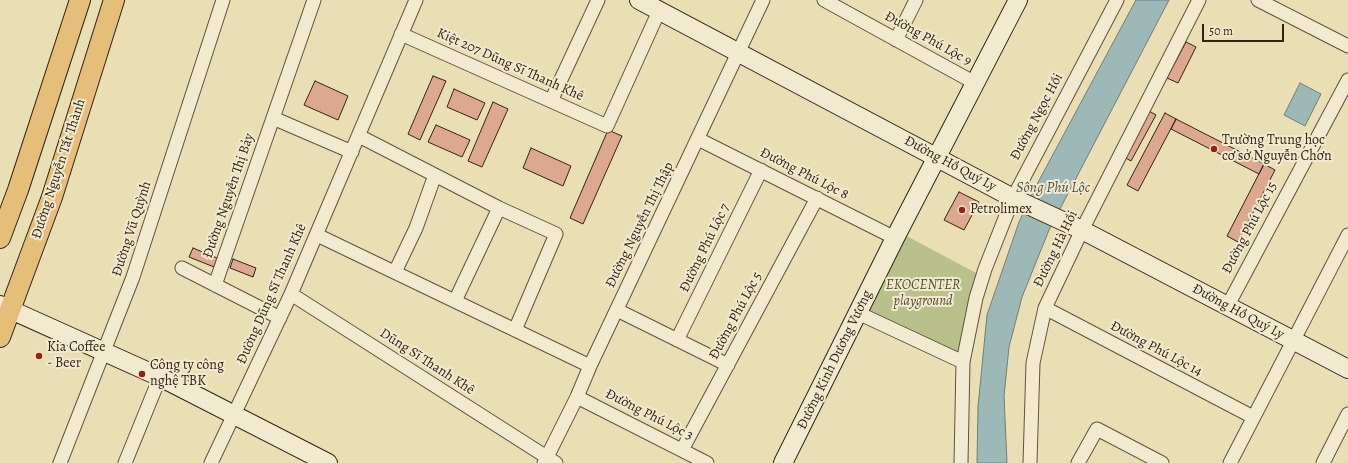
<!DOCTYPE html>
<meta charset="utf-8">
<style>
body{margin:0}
#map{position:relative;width:1348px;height:463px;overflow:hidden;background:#eadeb5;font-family:Alegreya,serif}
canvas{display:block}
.scale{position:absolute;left:1202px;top:24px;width:82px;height:18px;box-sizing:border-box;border:2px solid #322315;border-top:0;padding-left:5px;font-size:12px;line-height:14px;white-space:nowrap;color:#322315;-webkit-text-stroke:3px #f1eacf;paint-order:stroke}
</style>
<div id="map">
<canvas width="1348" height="463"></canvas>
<div class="scale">50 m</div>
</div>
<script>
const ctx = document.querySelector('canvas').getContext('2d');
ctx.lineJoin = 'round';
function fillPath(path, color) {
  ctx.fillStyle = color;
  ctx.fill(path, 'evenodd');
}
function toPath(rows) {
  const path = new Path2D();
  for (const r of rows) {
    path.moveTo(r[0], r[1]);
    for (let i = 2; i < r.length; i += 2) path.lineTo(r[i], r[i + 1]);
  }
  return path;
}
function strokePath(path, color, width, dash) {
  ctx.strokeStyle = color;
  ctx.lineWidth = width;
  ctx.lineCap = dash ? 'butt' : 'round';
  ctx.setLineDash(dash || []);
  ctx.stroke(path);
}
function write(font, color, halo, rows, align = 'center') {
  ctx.font = font + ' Alegreya,serif';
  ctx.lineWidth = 4;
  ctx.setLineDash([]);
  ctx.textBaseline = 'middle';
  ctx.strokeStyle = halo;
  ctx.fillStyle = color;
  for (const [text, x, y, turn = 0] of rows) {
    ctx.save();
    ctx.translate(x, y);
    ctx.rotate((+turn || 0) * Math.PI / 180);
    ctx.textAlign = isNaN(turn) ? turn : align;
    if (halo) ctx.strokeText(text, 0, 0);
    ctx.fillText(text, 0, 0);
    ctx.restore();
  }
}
fillPath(toPath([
 [903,234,978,274,963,362,858,313]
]), '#bac08b');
const water = toPath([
 [1136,0,1169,0,1049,230,1022,297,1009,347,1004,396,1007,463,977,463,978,407,987,315,1019,222,1035,188,1136,0],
 [1300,83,1321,94,1305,126,1284,115,1300,83]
]);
fillPath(water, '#9cb9b8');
strokePath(water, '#727d77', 1);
const building = toPath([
 [1186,42,1196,47,1178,83,1167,78,1186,42],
 [433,76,446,81,420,140,408,134,433,76],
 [315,81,348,96,338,120,304,105,315,81],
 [454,89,485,103,477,120,447,107,454,89],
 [493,102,508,109,482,167,468,161,493,102],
 [1149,111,1156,115,1131,161,1124,157,1149,111],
 [1165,113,1176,119,1138,191,1127,185,1165,113],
 [1176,119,1264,164,1259,174,1171,129,1176,119],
 [436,125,470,140,462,157,428,142,436,125],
 [608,130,622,136,583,224,570,218,608,130],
 [531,148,571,166,563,186,523,168,531,148],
 [1264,164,1275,170,1238,242,1227,236,1264,164],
 [959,192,979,202,964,230,944,220,959,192],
 [193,248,217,258,214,267,189,257,193,248],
 [233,259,256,268,253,277,230,268,233,259]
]);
fillPath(building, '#dda890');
strokePath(building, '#322315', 1);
const street = toPath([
 [824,0,975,83],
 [1258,0,1348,46],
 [401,34,607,126,659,11],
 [896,40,916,0],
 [551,101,598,0],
 [273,118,352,152],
 [359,136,499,208,556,234,515,330],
 [698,139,895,238],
 [317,235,590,366],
 [182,268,280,318],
 [395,272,416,228,435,175],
 [215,285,314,0],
 [291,294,556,463],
 [455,301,499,208],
 [1227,307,1348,80],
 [1045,308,1253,417],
 [617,310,728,365],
 [858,313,963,362],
 [677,340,761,170],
 [577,397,707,463],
 [682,450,817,198],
 [60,463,133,277,223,0],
 [125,463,160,377],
 [211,463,291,294,416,0],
 [544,463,577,397,590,366,763,0],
 [961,463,963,362,976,298,985,269,1013,198,1117,0],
 [1030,463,1033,363,1045,308,1082,230,1199,0],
 [1078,463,1097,429,1162,463],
 [1230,463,1348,235],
 [1323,463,1348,414]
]);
const secondary = toPath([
 [639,0,1013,198,1082,230,1348,369],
 [0,305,160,377,328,463],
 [783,463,895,238,1018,0]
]);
const primary = toPath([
 [0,238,18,190,80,0],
 [0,337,52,197,114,0]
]);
strokePath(street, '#60523d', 15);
strokePath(secondary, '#322315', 20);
strokePath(primary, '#322315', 22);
strokePath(street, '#f1eacf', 13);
strokePath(secondary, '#f1eacf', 18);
strokePath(primary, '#e5bf7a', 20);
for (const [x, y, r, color] of [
 [1214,149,4,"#8f2418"],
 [962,210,4,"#8f2418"],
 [39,356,4,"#8f2418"],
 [142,374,4,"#8f2418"]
]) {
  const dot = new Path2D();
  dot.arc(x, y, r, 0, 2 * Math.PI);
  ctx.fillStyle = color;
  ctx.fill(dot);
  strokePath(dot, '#f1eacf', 1.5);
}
write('14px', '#322315', '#f1eacf', [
 ["Đường Phú Lộc 9",928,39,29],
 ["Kiệt 207 Dũng Sĩ Thanh Khê",510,65,24],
 ["Đường Ngọc Hồi",1037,117,-62],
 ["Đường Hồ Quý Ly",950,164,28],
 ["Đường Nguyễn Tất Thành",59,169,-72],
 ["Đường Phú Lộc 8",804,174,27],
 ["Đường Nguyễn Thị Bảy",229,196,-71],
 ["Đường Nguyễn Thị Thập",640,225,-64],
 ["Đường Phú Lộc 15",1250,228,-62],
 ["Đường Vũ Quỳnh",132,229,-72],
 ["Đường Phú Lộc 7",705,248,-64],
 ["Đường Hà Hồi",1056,249,-64],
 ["Đường Dũng Sĩ Thanh Khê",272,294,-66],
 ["Đường Hồ Quý Ly",1238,312,28],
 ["Đường Phú Lộc 5",736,316,-62],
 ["Đường Phú Lộc 14",1156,349,28],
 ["Đường Kinh Dương Vương",835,360,-64],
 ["Dũng Sĩ Thanh Khê",427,362,33],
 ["Đường Phú Lộc 3",649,415,27]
]);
write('14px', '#322315', '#f1eacf', [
 ["Trường Trung học",1222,141],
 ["cơ sở Nguyễn Chơn",1222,157],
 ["Petrolimex",970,210],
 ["Kia Coffee",47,348],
 ["- Beer",47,364],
 ["Công ty công",150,366],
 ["nghệ TBK",150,382]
], 'left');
write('italic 14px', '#544a32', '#f1eacf', [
 ["EKOCENTER",923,286],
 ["playground",923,302]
]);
write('italic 15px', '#525046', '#f1eacf', [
 ["Sông Phú Lộc",1053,188]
]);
</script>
